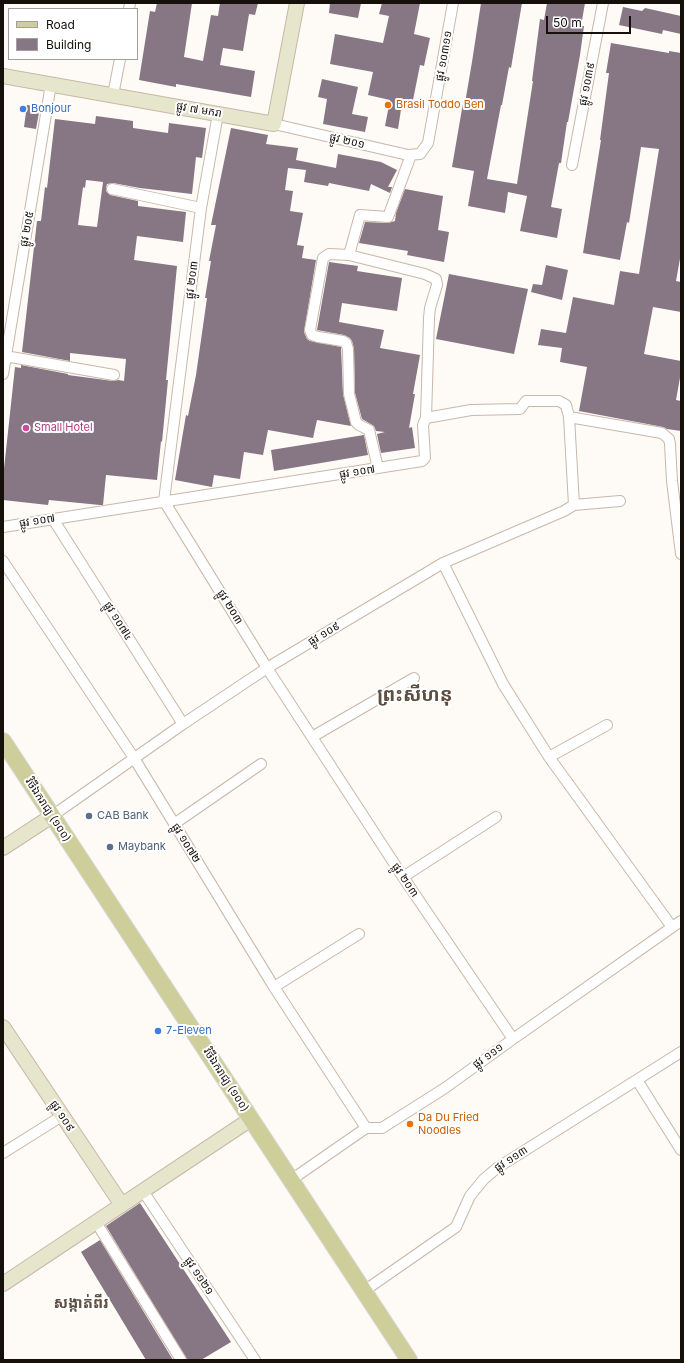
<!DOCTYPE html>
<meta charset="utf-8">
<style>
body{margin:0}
#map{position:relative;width:684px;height:1363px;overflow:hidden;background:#fefbf7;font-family:Inter,sans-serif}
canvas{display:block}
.frame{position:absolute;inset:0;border:4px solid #16100b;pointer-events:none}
.legend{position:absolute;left:8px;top:8px;width:130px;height:52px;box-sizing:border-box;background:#fff;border:1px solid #a29f9d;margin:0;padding:5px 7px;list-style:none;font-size:12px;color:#16100b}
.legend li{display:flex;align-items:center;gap:8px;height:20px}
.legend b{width:20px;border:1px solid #a29f9d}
.scale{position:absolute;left:546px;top:16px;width:85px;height:18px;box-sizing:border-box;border:2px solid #16100b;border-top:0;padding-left:5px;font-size:12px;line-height:14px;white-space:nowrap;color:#16100b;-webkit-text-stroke:3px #fff;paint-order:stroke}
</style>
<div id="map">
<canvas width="684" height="1363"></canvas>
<div class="frame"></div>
<ul class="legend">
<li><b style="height:5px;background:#cdce9a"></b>Road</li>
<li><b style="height:11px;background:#877684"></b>Building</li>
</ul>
<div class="scale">50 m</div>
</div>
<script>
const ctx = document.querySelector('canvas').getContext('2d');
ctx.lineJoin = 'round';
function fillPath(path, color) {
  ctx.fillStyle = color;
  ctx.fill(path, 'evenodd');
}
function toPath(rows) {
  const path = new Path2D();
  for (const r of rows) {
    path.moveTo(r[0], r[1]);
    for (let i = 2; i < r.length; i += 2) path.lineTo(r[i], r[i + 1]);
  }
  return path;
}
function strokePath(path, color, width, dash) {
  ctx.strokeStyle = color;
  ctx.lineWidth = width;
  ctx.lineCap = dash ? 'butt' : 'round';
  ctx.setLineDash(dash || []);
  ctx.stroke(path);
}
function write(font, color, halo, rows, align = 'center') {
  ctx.font = font + ' Inter,"Noto Sans Khmer",sans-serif';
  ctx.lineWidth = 4;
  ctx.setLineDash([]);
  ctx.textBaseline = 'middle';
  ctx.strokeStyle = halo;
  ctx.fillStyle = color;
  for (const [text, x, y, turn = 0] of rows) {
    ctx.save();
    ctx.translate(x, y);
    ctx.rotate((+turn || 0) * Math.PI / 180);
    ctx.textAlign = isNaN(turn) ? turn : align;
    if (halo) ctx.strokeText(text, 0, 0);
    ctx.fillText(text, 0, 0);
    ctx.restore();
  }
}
fillPath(toPath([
 [157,3,192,3,184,57,203,61,211,15,218,16,220,3,258,3,255,15,249,14,243,51,223,48,220,65,255,71,251,97,176,84,176,87,139,80,150,11,155,12],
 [330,3,361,3,358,18,329,13],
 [382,3,420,3,414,34,430,38,424,66,420,65,412,105,402,103,398,129,385,126,390,100,368,95,373,72,330,64,335,34,383,43,389,16,379,14],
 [481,3,522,3,511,68,509,67,502,105,501,105,487,179,517,184,533,81,532,81,540,19,544,20,547,3,585,3,581,26,584,26,580,55,568,122,567,122,561,163,559,163,551,207,562,209,557,238,520,231,527,196,508,192,505,213,468,206,474,171,452,167,463,103,465,103,472,62],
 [623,7,642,11,645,8,681,16,681,34,663,30,662,34,619,25],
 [611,43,669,53,669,51,681,53,681,253,676,281,681,282,681,312,653,307,644,354,681,361,681,372,676,400,681,401,681,431,667,429,663,427,579,411,587,367,560,362,562,348,538,345,541,329,566,333,573,297,614,305,620,271,639,274,659,149,641,147,629,223,627,222,620,260,583,253,601,140,600,140,609,73,606,73],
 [322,79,358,87,352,114,368,117,365,132,323,124,327,99,318,97],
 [27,105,40,107,36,129,24,127],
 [96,116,133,121,133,128,168,133,169,123,206,128,202,158,196,157,192,194,140,188,113,183,107,184,106,188,106,191,110,195,138,201,138,206,186,212,183,242,137,236,134,260,177,266,166,380,168,380,162,442,161,441,157,480,106,475,103,505,100,505,49,500,48,505,3,500,3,478,15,367,21,368,21,365,68,374,68,375,113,381,118,380,124,381,126,359,70,353,70,361,22,352,37,221,41,221,45,187,47,188,55,119,95,124],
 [86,180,103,182,97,227,78,225,83,187,85,188],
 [231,128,268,135,266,144,298,148,296,160,336,168,338,154,381,162,397,170,388,187,392,187,390,193,371,184,369,191,329,183,328,186,304,182,306,170,288,168,285,190,293,191,290,211,303,213,297,245,304,246,302,258,316,260,304,332,307,339,310,341,341,347,343,394,351,426,317,420,313,438,268,430,263,455,244,452,240,479,214,475,212,487,175,480,186,415,188,416,196,375,207,298,205,298,211,261,209,261,216,225,211,225],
 [405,189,443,196,438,230,449,232,444,262,407,255,408,251,359,243,365,222,388,223,395,221,396,213],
 [329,262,358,266,357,271,402,278,397,311,342,303,339,322,384,330,380,348,420,355,413,394,415,394,409,428,412,427,415,448,381,453,377,434,385,432,376,431,374,426,362,419,355,393,354,349,352,341,350,338,344,335,317,330],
 [546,265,568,270,562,300,531,292,533,284,542,285],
 [449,274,528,289,514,354,436,339],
 [364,435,368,455,274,471,271,450],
 [140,1203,231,1342,201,1360,187,1360,106,1226],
 [100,1240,173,1360,146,1360,81,1252]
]), '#877684');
const street = toPath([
 [129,9,130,3],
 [113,95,120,59],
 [218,114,201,208,164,501,267,668,403,877,513,1039],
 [274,124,408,155,420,154,428,143,453,3],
 [572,165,603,3],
 [112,189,201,208],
 [349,255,360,215,388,217,411,155],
 [5,356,114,375],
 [3,374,51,84],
 [569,417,662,433,669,439,670,444,672,481,681,554],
 [378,468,369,430,359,425,356,422,349,394,348,349,346,343,343,341,318,337,312,335,310,330,323,258,329,254,349,255,425,274,436,279,437,285,430,308,429,318,426,418],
 [53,519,183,724],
 [3,527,422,461,425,458,423,425,426,418,471,410,520,409,526,401,559,401,566,405,569,417,574,505],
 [3,561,134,758,274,987,366,1128],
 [443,563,503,684,549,757,672,927],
 [312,737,414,678],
 [549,757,607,725],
 [52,816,183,724,267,668,443,563,564,511,574,505,620,501],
 [174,824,261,764],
 [403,877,496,817],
 [274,987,359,934],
 [637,1080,681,1150],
 [3,1153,62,1116],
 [291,1180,366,1128,382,1128,445,1088,513,1039,681,921],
 [143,1191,255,1360],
 [96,1222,181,1360],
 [364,1291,456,1227,470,1196,484,1179,497,1168,681,1052]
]);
const secondary = toPath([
 [3,76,274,124,297,3],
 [3,848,52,816],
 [3,1027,122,1205],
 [3,1284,251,1119]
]);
const primary = toPath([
 [3,741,409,1360]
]);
strokePath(street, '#c9b7a8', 12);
strokePath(secondary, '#c9b7a8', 16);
strokePath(primary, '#dad9d8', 18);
strokePath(street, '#fff', 10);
strokePath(secondary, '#e6e6cc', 14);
strokePath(primary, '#cdce9a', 16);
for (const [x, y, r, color] of [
 [388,105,4,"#e8710a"],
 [23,109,4,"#3f7fe0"],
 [26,428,4,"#d1479c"],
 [89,816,4,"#5c6f8a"],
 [110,847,4,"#5c6f8a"],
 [158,1031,4,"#3f7fe0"],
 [410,1124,4,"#e8710a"]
]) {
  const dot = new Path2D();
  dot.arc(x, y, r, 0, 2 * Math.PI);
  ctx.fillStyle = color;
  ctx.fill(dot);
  strokePath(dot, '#fff', 1.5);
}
write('11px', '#16100b', '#fff', [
 ["ផ្លូវ ១០៣១១",444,56,-80],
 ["ផ្លូវ ១០៣៩",587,84,-79],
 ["ផ្លូវ ៧ មករា",199,110,10],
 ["ផ្លូវ ២០១",347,141,13],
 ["ផ្លូវ ២០៥",27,229,-80],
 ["ផ្លូវ ២០៣",192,280,-83],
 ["ផ្លូវ ១០៧",357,472,-9],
 ["ផ្លូវ ១០៧",37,521,-9],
 ["ផ្លូវ ២០៣",230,607,58],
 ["ផ្លូវ ១០៧៤",118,621,58],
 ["ផ្លូវ ១០៩",324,634,-31],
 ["វិថីឯករាជ្យ (១០០)",48,810,57],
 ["ផ្លូវ ១០៧២",186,843,58],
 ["ផ្លូវ ២០៣",405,880,56],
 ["ផ្លូវ ១១១",488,1056,-36],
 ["វិថីឯករាជ្យ (១០០)",226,1080,57],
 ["ផ្លូវ ១០៩",62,1116,56],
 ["ផ្លូវ ១១៣",511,1159,-33],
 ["ផ្លូវ ១១២១",199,1276,56]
]);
write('11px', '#c56008', '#fff', [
 ["Brasil Toddo Ben",396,105],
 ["Da Du Fried",418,1118],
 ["Noodles",418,1131]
], 'left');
write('11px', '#366cbe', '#fff', [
 ["Bonjour",31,109],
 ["7-Eleven",166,1031]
], 'left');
write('11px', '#b23c85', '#fff', [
 ["Small Hotel",34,428]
], 'left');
write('11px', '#4e5e75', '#fff', [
 ["CAB Bank",97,816],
 ["Maybank",118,847]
], 'left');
write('bold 15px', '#5d4e41', '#fff', [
 ["សង្កាត់ពីរ",81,1303]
]);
write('bold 19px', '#5d4e41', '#fff', [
 ["ព្រះសីហនុ",415,695]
]);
</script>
